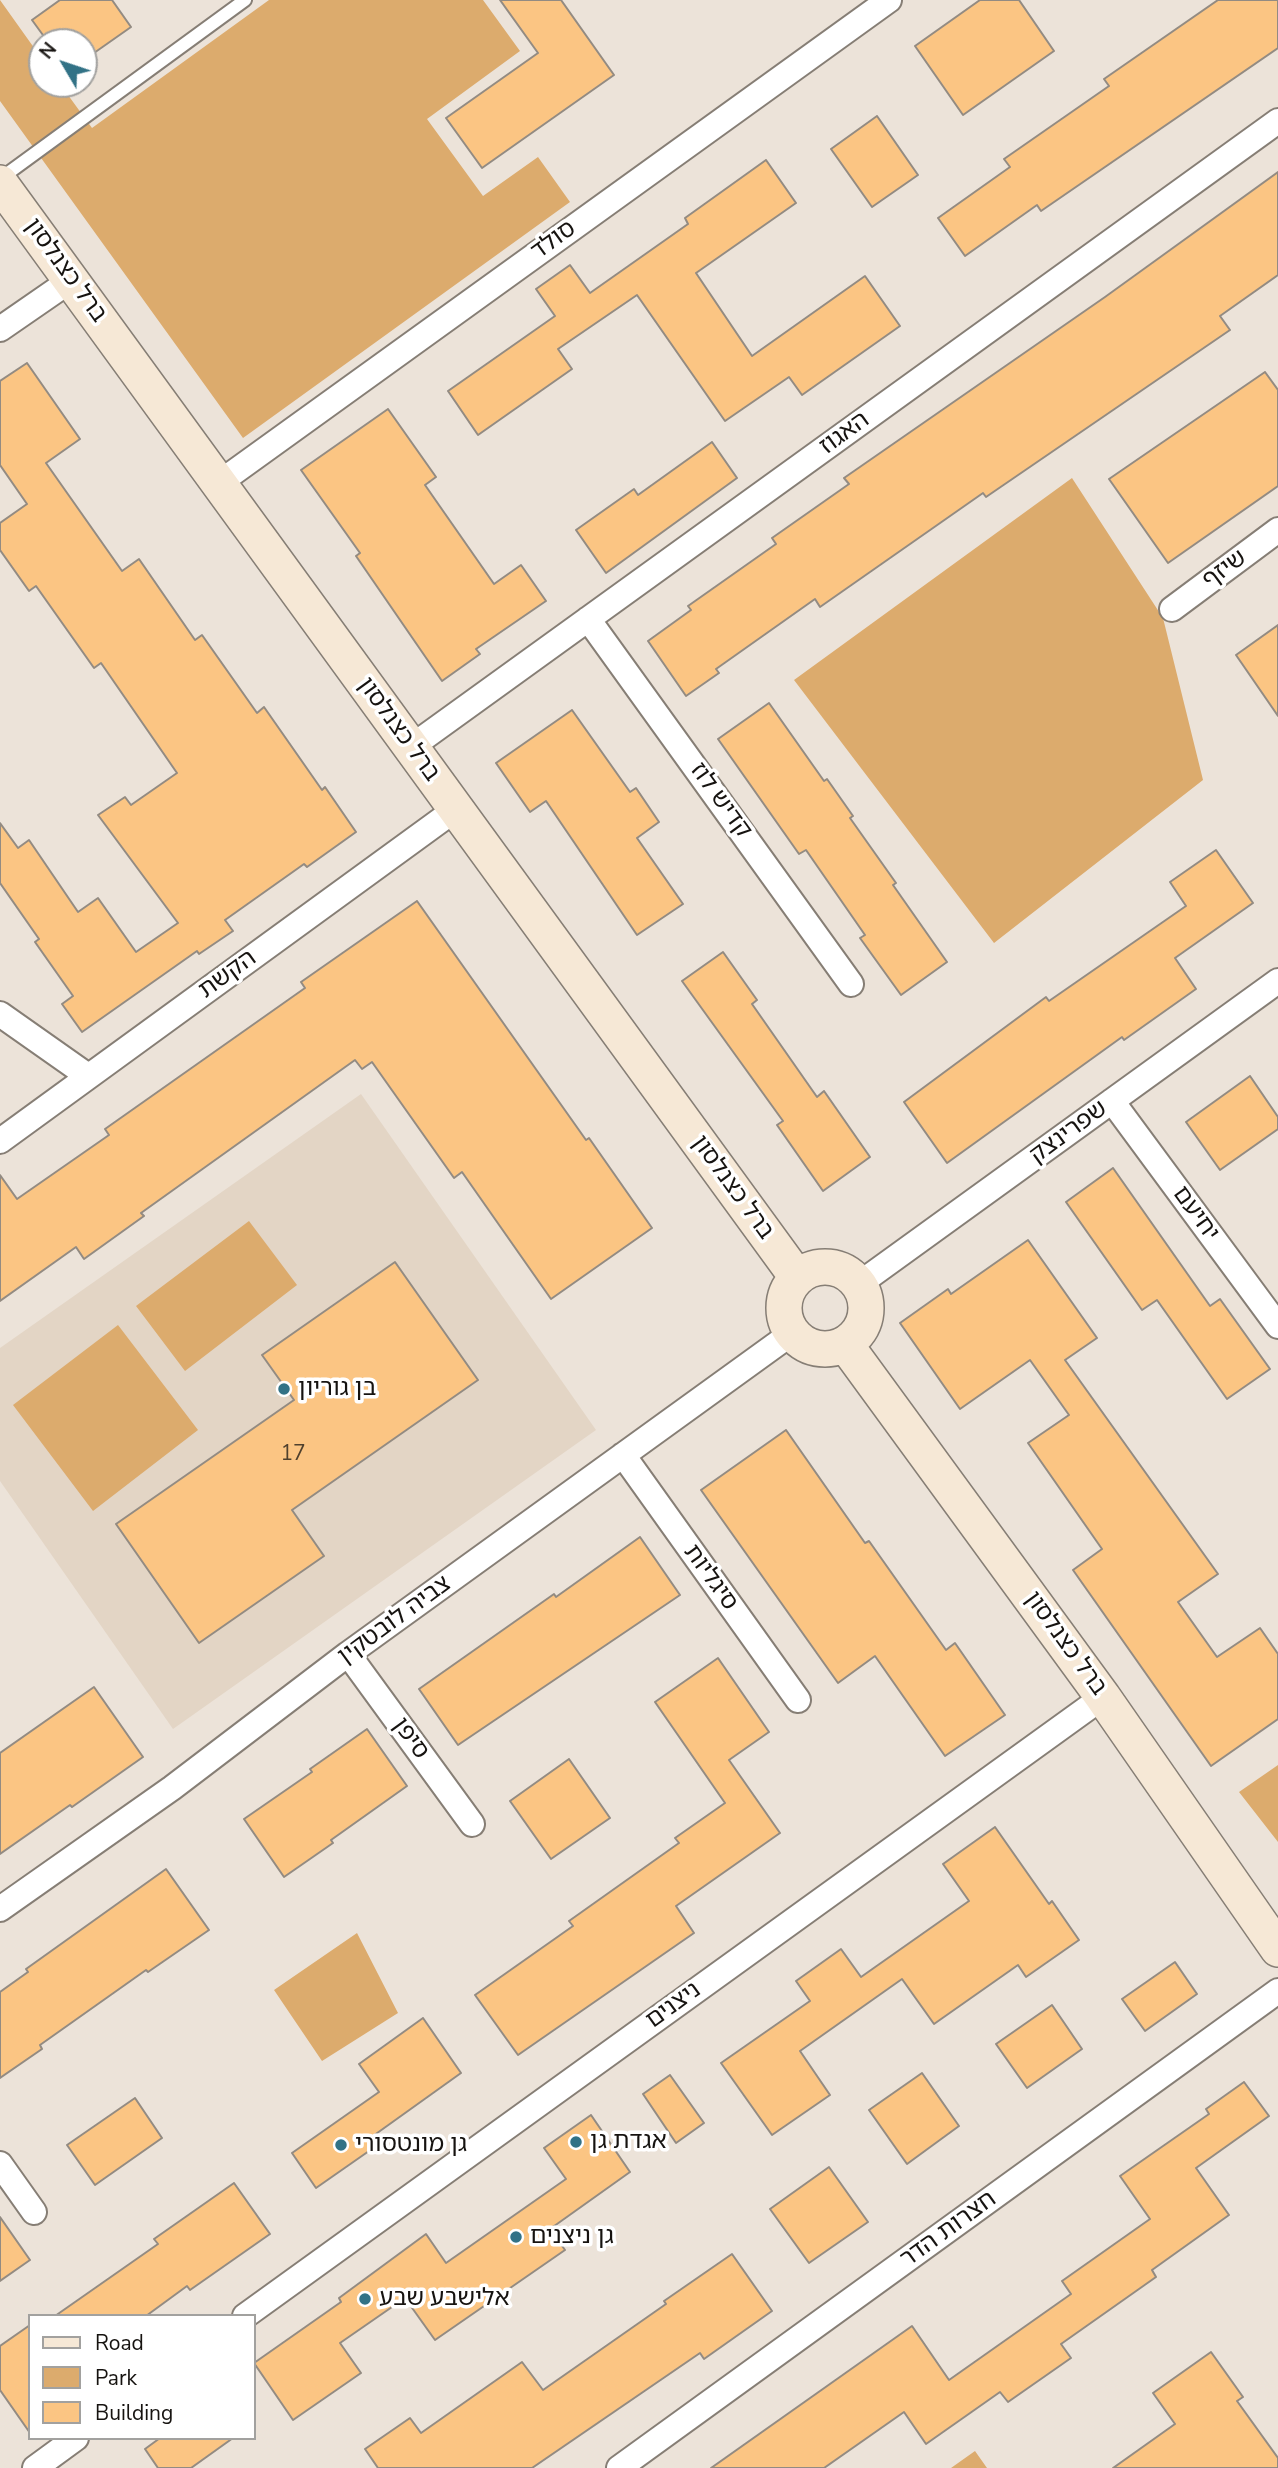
<!DOCTYPE html>
<meta charset="utf-8">
<style>
body{margin:0}
#map{position:relative;width:1278px;height:2468px;overflow:hidden;background:#ece3d9;font-family:"Nunito Sans",sans-serif}
canvas{display:block}
.legend{position:absolute;left:28px;top:2314px;width:228px;height:126px;box-sizing:border-box;background:#fff;border:2px solid #a2a19f;margin:0;padding:9px 12px;list-style:none;font-size:21px;color:#161310}
.legend li{display:flex;align-items:center;gap:14px;height:35px}
.legend b{width:35px;border:2px solid #a2a19f}
.north{position:absolute;left:28px;top:28px;width:70px;height:70px;box-sizing:border-box;background:#fff;border:2px solid #a2a19f;border-radius:50%;rotate:309deg;font-size:19px;font-weight:700;line-height:28px;text-align:center;color:#161310}
.north::after{content:'';display:block;margin:auto;width:24px;height:32px;background:#327286;clip-path:polygon(50% 0,100% 100%,50% 72%,0 100%)}
</style>
<div id="map">
<canvas width="1278" height="2468"></canvas>
<ul class="legend">
<li><b style="height:9px;background:#f6e8d6"></b>Road</li>
<li><b style="height:19px;background:#dcab6d"></b>Park</li>
<li><b style="height:19px;background:#fbc583"></b>Building</li>
</ul>
<div class="north">N</div>
</div>
<script>
const ctx = document.querySelector('canvas').getContext('2d');
ctx.lineJoin = 'round';
function fillPath(path, color) {
  ctx.fillStyle = color;
  ctx.fill(path, 'evenodd');
}
function toPath(rows) {
  const path = new Path2D();
  for (const r of rows) {
    if (r.length === 3) {
      path.moveTo(r[0] + r[2], r[1]);
      path.arc(r[0], r[1], r[2], 0, 2 * Math.PI);
      continue;
    }
    path.moveTo(r[0], r[1]);
    for (let i = 2; i < r.length; i += 2) path.lineTo(r[i], r[i + 1]);
  }
  return path;
}
function strokePath(path, color, width, dash) {
  ctx.strokeStyle = color;
  ctx.lineWidth = width;
  ctx.lineCap = dash ? 'butt' : 'round';
  ctx.setLineDash(dash || []);
  ctx.stroke(path);
}
function write(font, color, halo, rows, align = 'center') {
  ctx.font = font + ' "Nunito Sans","Noto Sans Hebrew",sans-serif';
  ctx.lineWidth = 7;
  ctx.setLineDash([]);
  ctx.textBaseline = 'middle';
  ctx.strokeStyle = halo;
  ctx.fillStyle = color;
  for (const [text, x, y, turn = 0] of rows) {
    ctx.save();
    ctx.translate(x, y);
    ctx.rotate((+turn || 0) * Math.PI / 180);
    ctx.textAlign = isNaN(turn) ? turn : align;
    if (halo) ctx.strokeText(text, 0, 0);
    ctx.fillText(text, 0, 0);
    ctx.restore();
  }
}
fillPath(toPath([
 [361,1094,596,1430,173,1729,0,1481,0,1348]
]), '#e3d5c5');
fillPath(toPath([
 [0,0,42,59,42,84,60,84,92,128,269,0,483,0,520,51,427,119,483,196,538,157,570,202,243,438,0,101],
 [1072,478,1163,618,1203,780,994,943,794,680],
 [249,1221,297,1285,185,1371,136,1306],
 [118,1325,198,1430,93,1511,13,1405],
 [1278,1765,1278,1842,1239,1792],
 [357,1933,398,2013,322,2061,274,1990],
 [975,2451,987,2468,951,2468]
]), '#dcab6d');
const building = toPath([
 [60,0,112,0,131,27,84,60,84,42,48,42,32,20,60,0],
 [500,0,561,0,614,75,482,168,446,118,538,53,500,0],
 [980,0,1019,0,1054,51,963,115,915,46,980,0],
 [1218,0,1278,0,1278,48,1041,211,1037,205,965,256,938,218,1010,167,1004,159,1109,86,1104,79,1218,0],
 [877,116,918,175,872,207,831,149,877,116],
 [766,160,796,203,696,273,752,356,865,276,900,326,802,395,789,377,725,421,637,295,558,349,572,369,478,435,448,391,555,316,536,289,570,265,590,293,688,224,685,218,766,160],
 [1278,172,1278,275,1220,316,1230,330,986,497,983,493,820,607,815,599,716,669,719,673,686,696,648,641,691,610,688,606,776,544,772,538,849,484,844,478,1105,297,1278,172],
 [27,363,80,439,46,463,122,571,139,559,195,640,202,635,257,713,264,707,322,790,325,787,356,832,307,867,304,864,225,920,233,931,199,954,197,951,82,1032,62,1004,73,996,35,942,39,939,0,883,0,823,18,848,29,840,78,912,98,898,136,952,178,923,98,815,125,797,131,805,177,773,101,663,94,668,36,586,29,591,0,550,0,523,27,504,0,465,0,381,27,363],
 [1265,372,1278,390,1278,486,1168,563,1109,479,1265,372],
 [388,409,436,477,425,485,494,584,521,565,546,601,476,649,480,654,442,681,356,556,360,553,301,470,388,409],
 [712,442,737,478,606,573,576,530,634,489,638,495,712,442],
 [1278,625,1278,716,1236,655,1278,625],
 [769,703,824,781,827,779,853,816,850,818,896,883,893,885,947,962,901,995,860,938,865,935,806,850,799,854,718,739,769,703],
 [572,710,630,792,636,788,659,822,637,838,683,904,637,935,546,801,530,812,496,763,572,710],
 [1216,850,1253,903,1175,958,1196,989,1124,1040,1122,1037,947,1163,904,1102,1046,997,1049,1001,1186,906,1170,882,1216,850],
 [417,901,586,1140,589,1138,652,1228,551,1299,462,1172,454,1178,372,1062,362,1069,355,1060,141,1213,144,1216,84,1259,76,1247,0,1301,0,1175,17,1199,109,1135,105,1129,305,988,301,982,417,901],
 [723,952,757,1000,752,1004,817,1097,824,1091,870,1157,823,1191,777,1125,783,1121,682,981,723,952],
 [1250,1076,1278,1117,1278,1129,1220,1170,1186,1122,1250,1076],
 [1113,1168,1210,1306,1220,1299,1270,1369,1227,1399,1157,1300,1142,1310,1066,1202,1113,1168],
 [1028,1240,1097,1338,1065,1360,1218,1574,1178,1602,1217,1657,1260,1628,1278,1654,1278,1719,1211,1766,1073,1570,1102,1549,1028,1443,1069,1415,1030,1360,960,1409,900,1323,948,1289,951,1294,1028,1240],
 [395,1262,478,1380,292,1510,324,1556,199,1643,116,1524,294,1400,262,1355,395,1262],
 [786,1430,865,1543,869,1541,946,1650,955,1643,1005,1715,945,1756,875,1656,838,1683,701,1490,786,1430],
 [640,1537,680,1595,458,1745,419,1689,554,1594,556,1597,640,1537],
 [718,1658,769,1732,729,1760,780,1833,676,1906,694,1933,518,2055,475,1995,573,1926,569,1921,679,1843,675,1838,725,1803,655,1702,718,1658],
 [94,1687,143,1757,72,1807,70,1805,0,1854,0,1753,94,1687],
 [367,1729,407,1786,331,1840,333,1843,284,1877,244,1819,312,1772,310,1769,367,1729],
 [569,1759,610,1818,551,1859,510,1801,569,1759],
 [995,1827,1049,1904,1052,1901,1079,1940,1026,1977,1018,1965,934,2024,902,1979,800,2051,830,2095,772,2135,721,2063,810,2001,796,1981,841,1949,861,1977,969,1901,943,1864,995,1827],
 [166,1869,209,1930,148,1972,146,1970,40,2045,42,2049,0,2078,0,1992,28,1972,26,1969,166,1869],
 [1175,1962,1197,1994,1145,2031,1122,1999,1175,1962],
 [1052,2005,1082,2049,1027,2088,996,2044,1052,2005],
 [423,2018,461,2073,373,2136,379,2144,316,2188,292,2153,379,2092,359,2064,423,2018],
 [922,2073,959,2126,907,2164,869,2110,922,2073],
 [670,2075,704,2123,676,2143,643,2094,670,2075],
 [1244,2082,1269,2116,1196,2168,1229,2215,1152,2270,1156,2277,1061,2344,1071,2358,1008,2402,1000,2392,926,2444,904,2412,824,2468,711,2468,912,2326,949,2380,1071,2294,1062,2281,1150,2219,1120,2176,1209,2114,1206,2109,1244,2082],
 [135,2098,162,2138,95,2185,67,2145,135,2098],
 [591,2115,630,2172,550,2229,565,2250,435,2340,405,2298,340,2343,361,2373,293,2420,254,2363,341,2302,339,2298,426,2234,446,2263,566,2179,544,2148,591,2115],
 [829,2167,868,2222,809,2263,770,2209,829,2167],
 [234,2183,270,2234,190,2290,187,2286,146,2316,55,2316,158,2244,154,2239,234,2183],
 [0,2217,30,2260,0,2281,0,2217],
 [732,2254,772,2311,704,2359,700,2353,532,2468,378,2468,365,2449,410,2418,421,2433,522,2362,543,2390,666,2304,664,2301,732,2254],
 [30,2325,30,2433,0,2390,0,2346,30,2325],
 [1211,2352,1243,2397,1237,2401,1278,2458,1278,2468,1113,2468,1175,2424,1153,2393,1211,2352],
 [160,2438,233,2438,191,2468,158,2468,145,2449,160,2438]
]);
fillPath(building, '#fbc583');
strokePath(building, '#938b82', 2);
const lane = toPath([
 [0,179,245,0]
]);
const street = toPath([
 [0,329,71,280],
 [219,483,889,0],
 [1172,609,1278,530],
 [588,619,851,984],
 [411,747,1278,121],
 [0,1014,88,1076],
 [1112,1101,1278,1326],
 [0,1141,456,809],
 [859,1284,1278,981],
 [623,1455,798,1700],
 [348,1654,472,1824],
 [0,1909,172,1788,348,1654,792,1333],
 [0,2164,34,2212],
 [245,2316,1103,1697],
 [35,2468,76,2438],
 [619,2468,1278,1991]
]);
const secondary = toPath([
 [0,183,797,1277],
 [825,1308,41],
 [845,1344,1103,1697,1278,1949]
]);
strokePath(lane, '#867e75', 16);
strokePath(street, '#867e75', 28);
strokePath(secondary, '#867e75', 38);
strokePath(lane, '#fff', 12);
strokePath(street, '#fff', 24);
strokePath(secondary, '#f6e8d6', 35);
for (const [x, y, r, color] of [
 [284,1389,7,"#327286"],
 [576,2142,7,"#327286"],
 [341,2145,7,"#327286"],
 [516,2237,7,"#327286"],
 [365,2299,7,"#327286"]
]) {
  const dot = new Path2D();
  dot.arc(x, y, r, 0, 2 * Math.PI);
  ctx.fillStyle = color;
  ctx.fill(dot);
  strokePath(dot, '#fff', 2.5);
}
write('21px', '#4f402d', null, [
 ["17",293,1455]
]);
write('24px', '#161310', '#fff', [
 ["סולד",554,241,-36],
 ["ברל כצנלסון",65,271,54],
 ["האגוז",845,434,-36],
 ["שיזף",1225,570,-36],
 ["ברל כצנלסון",398,730,54],
 ["קדיש לוז",720,801,54],
 ["הקשת",228,975,-36],
 ["שפרינצק",1069,1133,-36],
 ["ברל כצנלסון",732,1188,54],
 ["יחיעם",1195,1214,54],
 ["סיגליות",710,1578,54],
 ["צביה לובטקין",395,1621,-36],
 ["ברל כצנלסון",1065,1644,54],
 ["סיפן",410,1739,54],
 ["ניצנים",674,2006,-36],
 ["חצרות הדר",949,2230,-36]
]);
write('24px', '#161310', '#fff', [
 ["בן גוריון",298,1389],
 ["אגדת גן",590,2142],
 ["גן מונטסורי",355,2145],
 ["גן ניצנים",530,2237],
 ["אלישבע שבע",379,2299]
], 'left');
</script>
